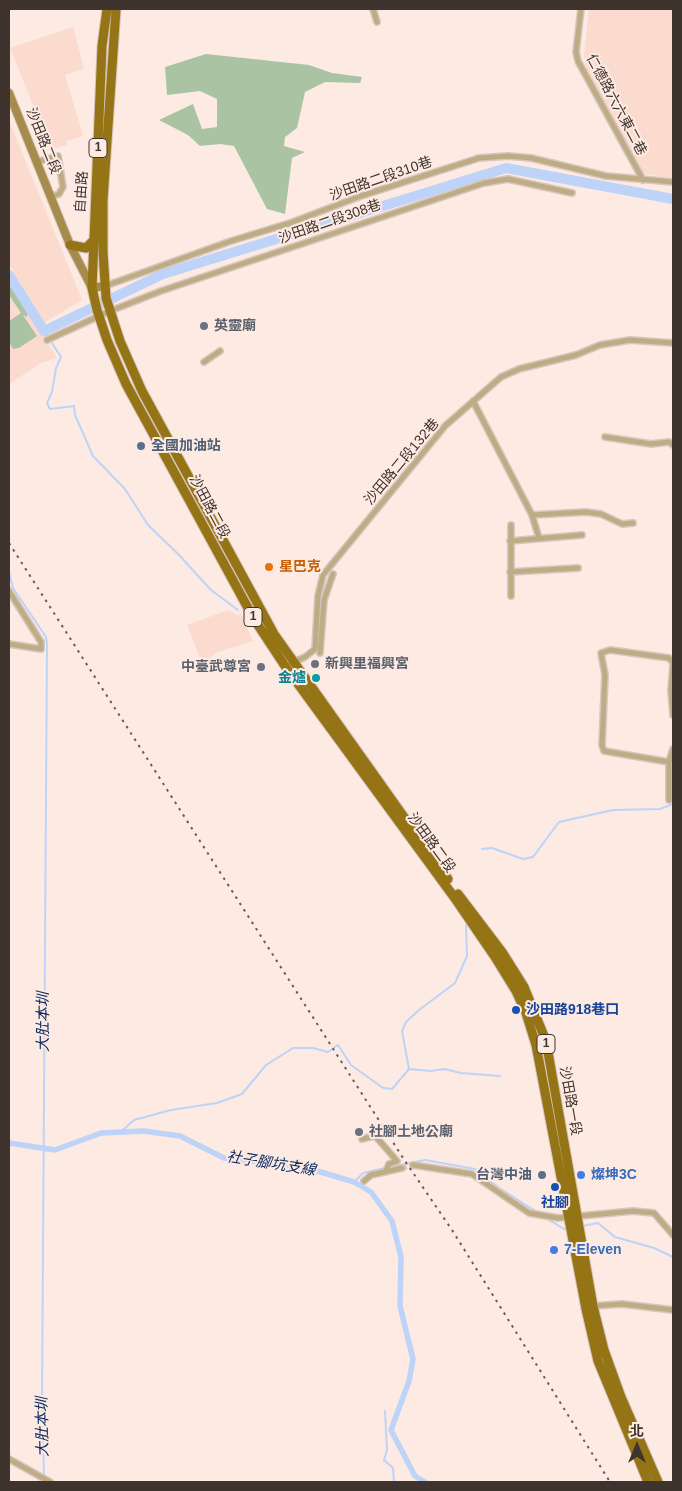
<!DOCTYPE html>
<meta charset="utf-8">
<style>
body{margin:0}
#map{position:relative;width:682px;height:1491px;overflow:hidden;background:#fdeae2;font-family:Arial,"Noto Sans TC",sans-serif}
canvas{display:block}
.frame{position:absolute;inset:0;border:10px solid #3f332e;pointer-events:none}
.north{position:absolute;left:612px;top:1421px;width:50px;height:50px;-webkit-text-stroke:4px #fdeae2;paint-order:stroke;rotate:0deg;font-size:14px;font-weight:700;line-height:20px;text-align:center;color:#3f332e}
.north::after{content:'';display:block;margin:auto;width:18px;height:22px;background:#3f332e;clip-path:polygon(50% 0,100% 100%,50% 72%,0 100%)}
</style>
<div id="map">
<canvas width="682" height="1491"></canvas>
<div class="frame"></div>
<div class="north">北</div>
</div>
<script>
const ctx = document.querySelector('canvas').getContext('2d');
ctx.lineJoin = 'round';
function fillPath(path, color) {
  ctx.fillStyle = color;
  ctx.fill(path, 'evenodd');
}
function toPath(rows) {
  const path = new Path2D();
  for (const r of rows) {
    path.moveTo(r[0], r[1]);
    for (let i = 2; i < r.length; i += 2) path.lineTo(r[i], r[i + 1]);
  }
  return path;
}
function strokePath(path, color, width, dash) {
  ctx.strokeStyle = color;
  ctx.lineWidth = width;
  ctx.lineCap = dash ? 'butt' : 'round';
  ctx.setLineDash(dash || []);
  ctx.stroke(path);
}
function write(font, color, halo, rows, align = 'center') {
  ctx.font = font + ' Arial,"Noto Sans TC",sans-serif';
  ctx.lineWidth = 4;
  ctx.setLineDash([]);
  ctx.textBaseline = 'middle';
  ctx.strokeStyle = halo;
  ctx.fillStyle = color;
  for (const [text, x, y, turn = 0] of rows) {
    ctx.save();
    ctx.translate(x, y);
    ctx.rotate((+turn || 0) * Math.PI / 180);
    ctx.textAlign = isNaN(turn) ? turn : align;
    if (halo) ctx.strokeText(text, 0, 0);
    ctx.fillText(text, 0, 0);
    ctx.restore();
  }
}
fillPath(toPath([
 [589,9,673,9,673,178,643,174,587,71,584,56],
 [73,27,84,69,65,75,83,136,66,141,67,145,51,149,10,48],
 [9,120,82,300,44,323,9,264],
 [9,281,57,358,41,363,9,384],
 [228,610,237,615,241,614,253,641,218,652,202,663,187,625]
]), '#fadbce');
fillPath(toPath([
 [206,54,309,65,332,73,362,77,360,83,325,82,305,92,297,128,285,137,284,146,305,152,292,158,285,214,267,209,234,146,220,144,200,146,188,135,159,120,193,104,202,129,217,127,217,99,200,91,167,95,165,67],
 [9,273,29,304,27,317,23,315,37,336,19,348,13,349,9,342,9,321,21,313,9,295]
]), '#aac4a3');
strokePath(toPath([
 [44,331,61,357,56,368,52,392,47,403,50,409,74,406,75,415,93,456,125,489,148,525,179,555,211,590,238,610],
 [9,572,13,588,46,637,47,644,42,1400,44,1476],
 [9,647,25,649],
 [482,849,492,848,523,859,533,857,559,822,613,810,660,809,673,804],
 [409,1069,431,1071,444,1069,461,1073,500,1076],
 [123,1130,134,1120,171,1110,217,1103,242,1094,266,1065,293,1048,313,1048,328,1052,338,1045,351,1065,383,1088,392,1089,409,1069,402,1031,406,1022,419,1010,455,983,467,956,466,925],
 [390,1167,425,1160,475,1169,499,1188,537,1212],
 [354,1182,363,1173,385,1168],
 [546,1218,564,1229,567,1229],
 [582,1226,598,1223,615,1237,654,1248,673,1257],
 [385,1411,387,1450,384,1460,393,1468,394,1482]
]), '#bdd3f8', 2);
strokePath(toPath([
 [9,1143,55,1150,101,1133,144,1131,180,1136,224,1158,304,1167,354,1182,371,1192,392,1221,401,1257,400,1306,413,1359,409,1381,391,1430,415,1476,425,1482]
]), '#bdd3f8', 5.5);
strokePath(toPath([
 [9,275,44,331,163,274,506,168,673,199]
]), '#bdd3f8', 10);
strokePath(toPath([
 [402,1168,413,1165]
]), '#d7c5be', 5, [5, 2.5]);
const street = toPath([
 [373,9,377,22],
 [581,9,576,52,578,61,643,180],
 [36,162,58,156,63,187,59,194,51,197],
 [105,286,231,241,290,223,361,196,479,158,508,156,531,158,606,176,673,182],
 [47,340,110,311,161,291,484,183,508,179,572,193],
 [204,362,220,351],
 [473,401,532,515,539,538],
 [605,437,651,444,669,442,673,445],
 [532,515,586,512,601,514,622,524,633,523],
 [510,541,582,535],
 [510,572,578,568],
 [9,591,41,642,41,649,9,644],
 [511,596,511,525],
 [320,653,324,600,333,574],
 [673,665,671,690,673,715],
 [285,666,305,657,315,649,318,596,323,575,445,426,501,377,519,369,576,355,600,345,630,340,673,343],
 [669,762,604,751,602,745,605,675,601,653,610,650,669,658,673,663],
 [669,800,669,762,673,749],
 [362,1139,374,1136,377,1138,397,1161,389,1164,386,1171],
 [413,1165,472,1174,529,1213,558,1218,633,1211,654,1213,673,1235],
 [364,1181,371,1175,402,1168],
 [593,1306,622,1304,673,1310],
 [9,1459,50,1482]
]);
const secondary = toPath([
 [9,93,70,245,92,288,104,286]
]);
const primary = toPath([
 [107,9,102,46,92,288,97,310,107,340,126,384,254,619,285,666,454,897,495,957,516,991,526,1013,536,1045,586,1309,598,1361,648,1482],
 [116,9,103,200,103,252,106,298,120,341,142,391,274,634,448,879],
 [70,245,86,248,93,241],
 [458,894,502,952,524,987,546,1041,593,1306,604,1350,621,1397,658,1482]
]);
strokePath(street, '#d7c5be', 8);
strokePath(secondary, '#d7c5be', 10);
strokePath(primary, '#d7c5be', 11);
strokePath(street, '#bead84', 5);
strokePath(secondary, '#a68c4c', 8);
strokePath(primary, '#957416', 9);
strokePath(toPath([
 [9,543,405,1161,452,1230,610,1482]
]), '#695b56', 2, [2.5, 5]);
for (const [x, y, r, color] of [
 [204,326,5,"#6b7280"],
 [141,446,5,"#5c6f8a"],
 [269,567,5,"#e8710a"],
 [315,664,5,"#6b7280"],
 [261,667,5,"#6b7280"],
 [316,678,5,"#0f9aa8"],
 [516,1010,5,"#1a4fb4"],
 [359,1132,5,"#6b7280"],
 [542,1175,5,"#5c6f8a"],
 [581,1175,5,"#3f7fe0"],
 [555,1187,5,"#1a4fb4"],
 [554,1250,5,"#3f7fe0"]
]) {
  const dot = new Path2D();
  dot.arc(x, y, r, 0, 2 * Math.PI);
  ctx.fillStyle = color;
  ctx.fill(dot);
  strokePath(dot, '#fdeae2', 2);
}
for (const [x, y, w] of [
 [98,148,18],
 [253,617,18],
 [546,1044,18]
]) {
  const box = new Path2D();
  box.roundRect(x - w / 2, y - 9.5, w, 19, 4);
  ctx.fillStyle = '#fdeae2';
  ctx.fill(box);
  strokePath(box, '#3f332e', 1);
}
write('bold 12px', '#3f332e', null, [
 ["1",98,148],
 ["1",253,617],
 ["1",546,1044]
]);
write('14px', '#3f332e', '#fdeae2', [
 ["仁德路六六東二巷",616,105,62],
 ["沙田路二段",43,141,68],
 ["沙田路二段310巷",381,179,-19],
 ["自由路",82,192,-86],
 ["沙田路二段308巷",330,222,-19],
 ["沙田路二段132巷",402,462,-50],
 ["沙田路二段",209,507,62],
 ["沙田路二段",431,843,54],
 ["沙田路一段",570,1101,80]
]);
write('bold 14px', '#5b616d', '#fdeae2', [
 ["英靈廟",214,326],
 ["新興里福興宮",325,664],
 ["中臺武尊宮",251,667,"right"],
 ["社腳土地公廟",369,1132]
], 'left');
write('bold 14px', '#4e5e75', '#fdeae2', [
 ["全國加油站",151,446],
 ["台灣中油",532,1175,"right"]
], 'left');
write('bold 14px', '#c56008', '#fdeae2', [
 ["星巴克",279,567]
], 'left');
write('bold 14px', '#0d838f', '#fdeae2', [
 ["金爐",306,678]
], 'right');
write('bold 14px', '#164399', '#fdeae2', [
 ["沙田路918巷口",526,1010],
 ["社腳",555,1203,"center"]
], 'left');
write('bold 14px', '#366cbe', '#fdeae2', [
 ["燦坤3C",591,1175],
 ["7-Eleven",564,1250]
], 'left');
write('italic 15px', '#0e2d62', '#fdeae2', [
 ["大肚本圳",44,1022,-90],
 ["社子腳坑支線",271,1164,9],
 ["大肚本圳",43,1427,-91]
]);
</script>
